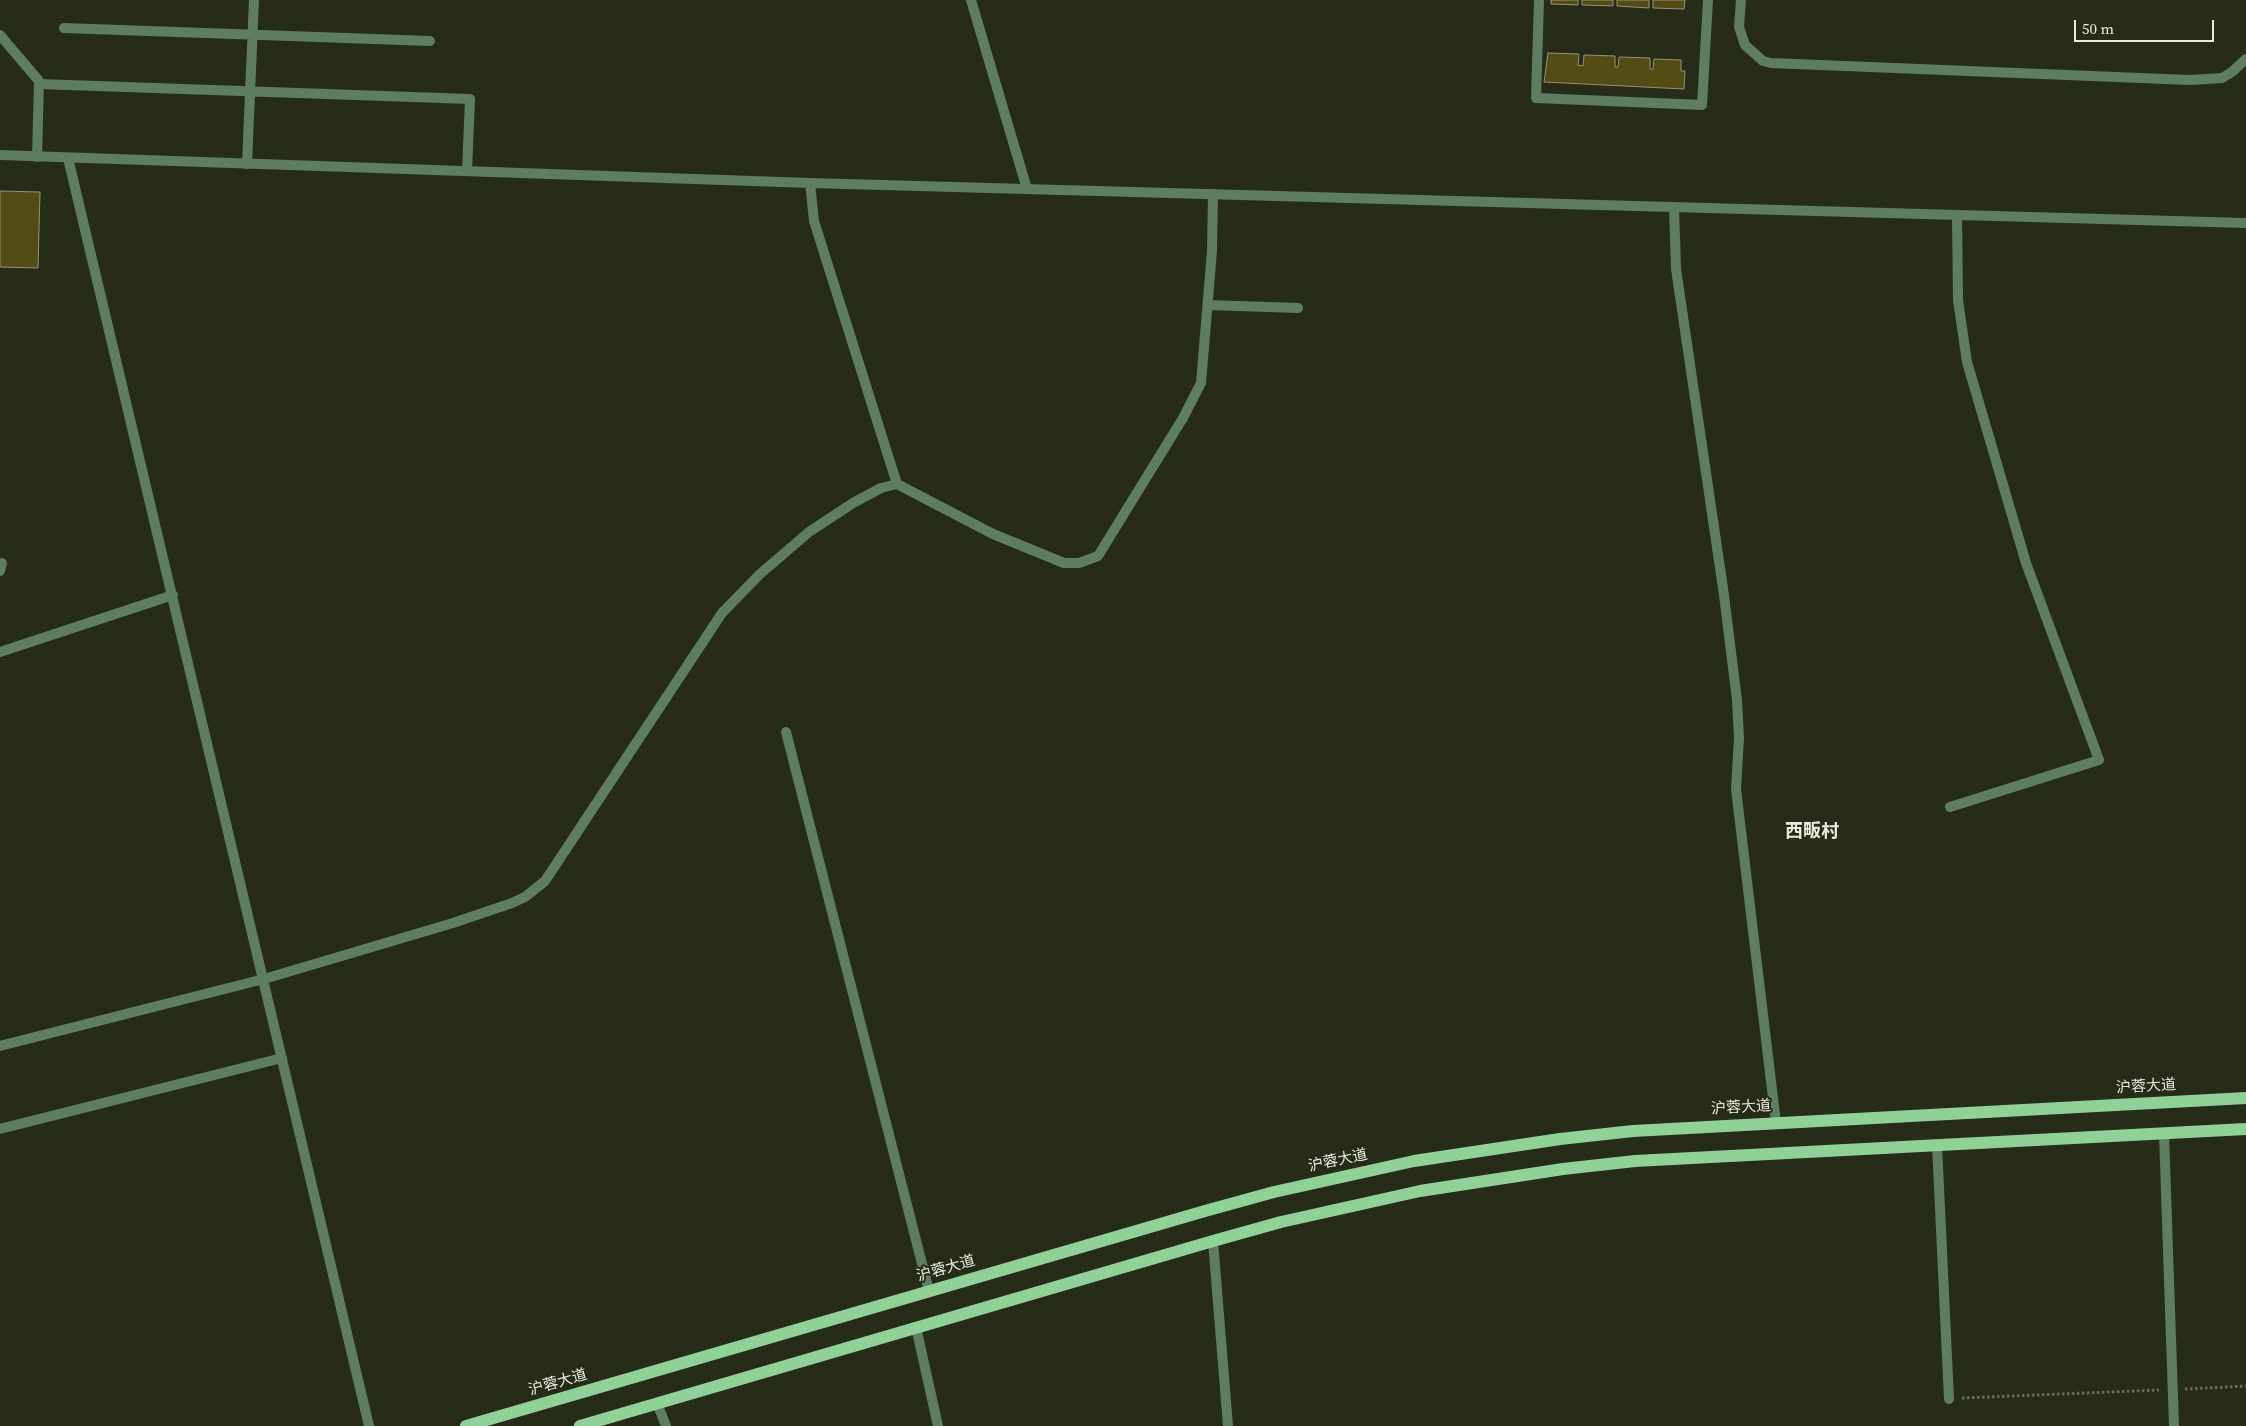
<!DOCTYPE html>
<meta charset="utf-8">
<style>
body{margin:0}
#map{position:relative;width:2246px;height:1426px;overflow:hidden;background:#262c18;font-family:"Source Serif 4",serif}
canvas{display:block}
.scale{position:absolute;left:2074px;top:20px;width:140px;height:22px;box-sizing:border-box;border:2px solid #e7ecdf;border-top:0;padding-left:6px;font-size:15px;line-height:18px;white-space:nowrap;color:#e7ecdf;-webkit-text-stroke:4px #262c18;paint-order:stroke}
</style>
<div id="map">
<canvas width="2246" height="1426"></canvas>
<div class="scale">50 m</div>
</div>
<script>
const ctx = document.querySelector('canvas').getContext('2d');
ctx.lineJoin = 'round';
function fillPath(path, color) {
  ctx.fillStyle = color;
  ctx.fill(path, 'evenodd');
}
function toPath(rows) {
  const path = new Path2D();
  for (const r of rows) {
    path.moveTo(r[0], r[1]);
    for (let i = 2; i < r.length; i += 2) path.lineTo(r[i], r[i + 1]);
  }
  return path;
}
function strokePath(path, color, width, dash) {
  ctx.strokeStyle = color;
  ctx.lineWidth = width;
  ctx.lineCap = dash ? 'butt' : 'round';
  ctx.setLineDash(dash || []);
  ctx.stroke(path);
}
function write(font, color, halo, rows, align = 'center') {
  ctx.font = font + ' "Source Serif 4","Noto Sans SC",serif';
  ctx.lineWidth = 4;
  ctx.setLineDash([]);
  ctx.textBaseline = 'middle';
  ctx.strokeStyle = halo;
  ctx.fillStyle = color;
  for (const [text, x, y, turn = 0] of rows) {
    ctx.save();
    ctx.translate(x, y);
    ctx.rotate((+turn || 0) * Math.PI / 180);
    ctx.textAlign = isNaN(turn) ? turn : align;
    if (halo) ctx.strokeText(text, 0, 0);
    ctx.fillText(text, 0, 0);
    ctx.restore();
  }
}
const building = toPath([
 [1551,0,1578,0,1578,5,1551,4,1551,0],
 [1582,0,1613,0,1613,6,1582,5,1582,0],
 [1617,0,1649,0,1649,8,1617,6,1617,0],
 [1653,0,1685,0,1684,9,1653,8,1653,0],
 [1548,53,1579,54,1578,65,1583,66,1584,55,1615,56,1615,67,1618,67,1619,57,1650,58,1650,69,1653,69,1654,59,1681,60,1681,71,1685,71,1684,89,1544,82,1548,53],
 [0,191,40,192,38,268,0,267,0,191]
]);
fillPath(building, '#544c15');
strokePath(building, '#97937b', 1);
strokePath(toPath([
 [2185,1389,2246,1386],
 [1962,1398,2159,1390]
]), '#676d5b', 3, [2.5, 2.5]);
strokePath(toPath([
 [971,0,1027,189],
 [1539,0,1536,98,1702,105,1708,0],
 [1741,0,1739,27,1745,45,1763,61,1771,63,2190,80,2222,78,2232,72,2246,59],
 [64,28,430,41],
 [39,84,470,99,467,171],
 [247,164,254,0],
 [1208,305,1298,308],
 [897,484,993,534,1064,563,1079,563,1098,556,1183,418,1201,383,1212,251,1213,194],
 [0,571,2,563],
 [786,732,929,1291],
 [1950,807,2099,760,2026,563,1967,362,1958,300,1957,215],
 [0,1129,282,1058],
 [1937,1145,1949,1399],
 [916,1327,938,1426]
]), '#5e7d61', 10);
strokePath(toPath([
 [0,35,39,81,37,157],
 [0,155,810,183,2246,223],
 [68,158,369,1426],
 [1674,207,1676,269,1724,595,1737,700,1739,738,1736,789,1776,1123],
 [0,652,173,595],
 [0,1046,264,979,453,923,512,903,525,897,545,881,722,613,760,574,809,532,853,503,881,488,897,484,814,221,810,183],
 [2164,1133,2174,1426],
 [1213,1241,1228,1426],
 [657,1403,666,1426]
]), '#5e7d61', 10);
strokePath(toPath([
 [466,1426,1205,1211,1274,1192,1414,1161,1560,1139,1633,1131,2246,1098],
 [580,1426,1213,1241,1281,1222,1420,1191,1563,1169,1635,1161,2246,1129]
]), '#90d198', 12);
write('15px', '#e7ecdf', '#262c18', [
 ["沪蓉大道",2146,1087,-3],
 ["沪蓉大道",1741,1108,-3],
 ["沪蓉大道",1338,1161,-12],
 ["沪蓉大道",946,1269,-16],
 ["沪蓉大道",558,1383,-16]
]);
write('bold 18px', '#e7ecdf', '#262c18', [
 ["西畈村",1812,832]
]);
</script>
